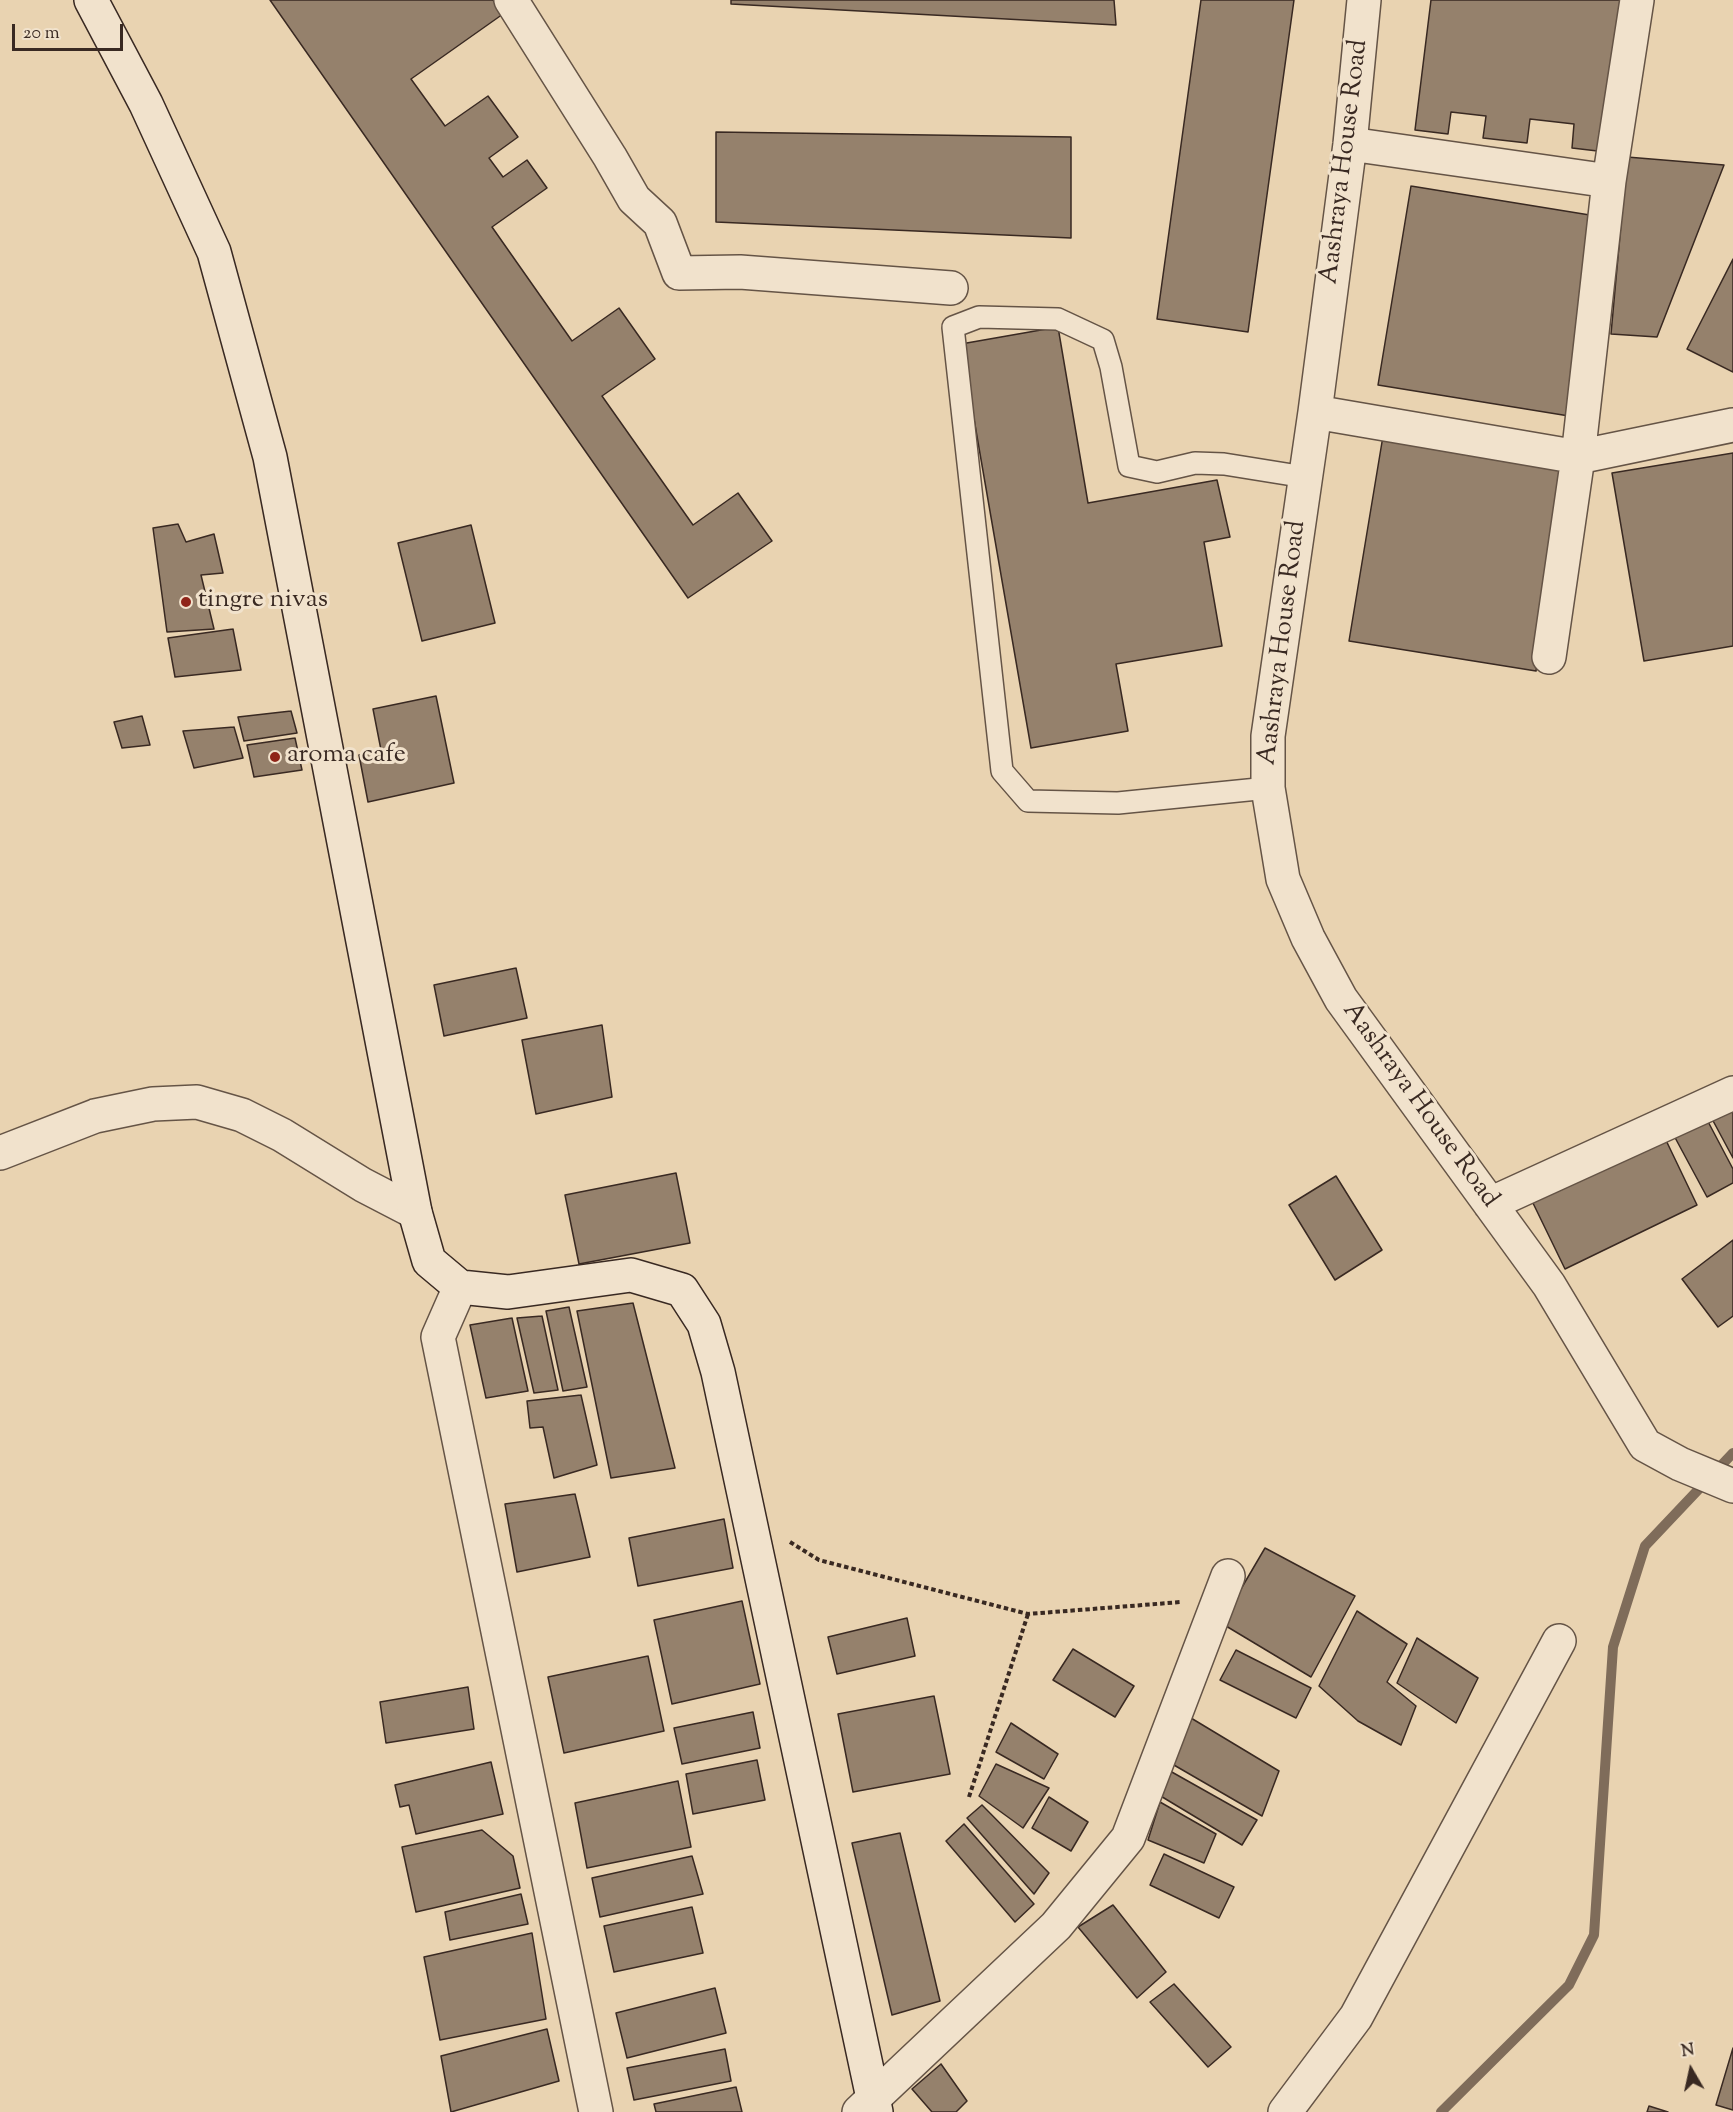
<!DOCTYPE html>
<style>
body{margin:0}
#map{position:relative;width:1733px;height:2112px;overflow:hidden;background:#e9d3b1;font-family:"Sorts Mill Goudy",serif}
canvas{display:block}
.north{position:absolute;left:1661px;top:2040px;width:60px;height:60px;-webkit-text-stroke:4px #f1e2cc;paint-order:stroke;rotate:351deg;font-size:16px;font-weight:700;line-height:24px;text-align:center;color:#392922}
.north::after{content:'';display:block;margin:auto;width:21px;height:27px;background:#392922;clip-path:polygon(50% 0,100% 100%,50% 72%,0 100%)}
.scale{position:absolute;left:12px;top:24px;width:111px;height:27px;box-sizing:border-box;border:3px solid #392922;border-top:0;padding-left:8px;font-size:18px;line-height:21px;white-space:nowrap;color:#392922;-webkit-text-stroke:4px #f1e2cc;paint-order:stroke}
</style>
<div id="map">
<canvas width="1733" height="2112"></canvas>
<div class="north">N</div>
<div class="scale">20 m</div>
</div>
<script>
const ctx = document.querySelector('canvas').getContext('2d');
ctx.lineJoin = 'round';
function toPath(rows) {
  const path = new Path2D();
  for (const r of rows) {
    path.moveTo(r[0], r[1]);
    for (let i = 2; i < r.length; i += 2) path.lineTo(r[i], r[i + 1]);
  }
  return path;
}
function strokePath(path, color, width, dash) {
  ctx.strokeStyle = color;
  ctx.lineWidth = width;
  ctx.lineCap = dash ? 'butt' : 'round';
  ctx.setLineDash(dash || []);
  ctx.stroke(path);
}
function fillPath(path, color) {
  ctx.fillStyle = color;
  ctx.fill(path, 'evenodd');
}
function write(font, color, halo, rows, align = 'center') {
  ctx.font = font + ' "Sorts Mill Goudy",serif';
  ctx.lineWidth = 6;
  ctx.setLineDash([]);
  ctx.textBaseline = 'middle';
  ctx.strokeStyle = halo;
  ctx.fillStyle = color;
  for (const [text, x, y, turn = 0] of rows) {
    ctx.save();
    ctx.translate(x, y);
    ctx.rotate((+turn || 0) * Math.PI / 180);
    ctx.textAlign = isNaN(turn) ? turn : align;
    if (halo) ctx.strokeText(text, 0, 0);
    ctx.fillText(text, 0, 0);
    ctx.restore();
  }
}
strokePath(toPath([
 [1441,2112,1569,1985,1594,1935,1613,1647,1645,1546,1733,1453]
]), '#7f6c5a', 10);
const building = toPath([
 [270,0,493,0,503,14,411,79,445,126,488,96,518,137,489,158,503,177,527,160,547,188,492,227,572,341,619,308,655,359,602,396,693,525,738,493,772,541,688,598,270,0],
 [731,0,1114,0,1116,25,731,4,731,0],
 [1201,0,1294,0,1248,332,1157,319,1201,0],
 [1431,0,1624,0,1606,152,1572,148,1574,124,1530,119,1527,143,1483,138,1486,116,1451,112,1448,134,1415,130,1431,0],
 [716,132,1071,137,1071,238,716,222,716,132],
 [1627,157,1724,165,1657,337,1611,334,1627,157],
 [1411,186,1602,217,1569,416,1378,385,1411,186],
 [1733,259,1733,372,1687,349,1733,259],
 [1058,327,1088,503,1217,480,1230,537,1204,542,1222,646,1116,664,1128,731,1031,748,961,344,1058,327],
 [1383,436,1571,467,1536,671,1349,641,1383,436],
 [1733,453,1733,646,1644,661,1612,473,1733,453],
 [178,524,186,542,214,534,223,573,201,575,214,629,167,632,153,528,178,524],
 [471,525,495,623,422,641,398,543,471,525],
 [233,629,241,670,175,677,168,638,233,629],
 [436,696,454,783,368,802,359,755,381,750,373,709,436,696],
 [291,711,297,733,244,741,238,717,291,711],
 [142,716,150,745,122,748,114,722,142,716],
 [234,727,243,758,194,768,183,731,234,727],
 [295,738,302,770,254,777,247,745,295,738],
 [516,968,527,1018,444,1036,434,985,516,968],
 [602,1025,612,1097,536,1114,522,1040,602,1025],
 [1733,1105,1733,1158,1711,1117,1733,1105],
 [1704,1114,1733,1169,1733,1183,1707,1197,1672,1132,1704,1114],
 [1663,1134,1697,1205,1565,1269,1531,1199,1663,1134],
 [676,1173,690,1243,579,1264,565,1195,676,1173],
 [1336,1176,1382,1250,1335,1280,1289,1205,1336,1176],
 [1733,1240,1733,1316,1718,1327,1682,1279,1733,1240],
 [633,1303,675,1468,611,1478,577,1311,633,1303],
 [569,1307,587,1387,563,1391,546,1311,569,1307],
 [542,1316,558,1390,534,1393,517,1318,542,1316],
 [512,1318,528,1391,486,1398,470,1325,512,1318],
 [581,1395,597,1465,554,1478,543,1427,530,1428,527,1401,581,1395],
 [575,1494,590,1557,517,1572,505,1504,575,1494],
 [724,1519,733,1568,638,1586,629,1538,724,1519],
 [1265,1548,1355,1596,1311,1677,1221,1623,1265,1548],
 [742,1601,760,1684,672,1704,654,1620,742,1601],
 [1357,1611,1407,1644,1387,1682,1416,1706,1401,1745,1358,1721,1319,1686,1357,1611],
 [907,1618,915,1656,837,1674,828,1637,907,1618],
 [1417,1638,1478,1678,1456,1723,1397,1683,1417,1638],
 [1073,1649,1134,1686,1115,1717,1053,1680,1073,1649],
 [1236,1650,1311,1688,1296,1718,1220,1680,1236,1650],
 [648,1656,664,1731,564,1753,548,1677,648,1656],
 [468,1687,474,1729,386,1743,380,1702,468,1687],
 [934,1696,950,1774,853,1792,838,1714,934,1696],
 [753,1712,760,1748,682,1764,674,1728,753,1712],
 [1186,1715,1279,1771,1262,1816,1167,1761,1186,1715],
 [1011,1723,1058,1754,1044,1779,996,1752,1011,1723],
 [757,1760,765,1800,693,1814,686,1774,757,1760],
 [491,1762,503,1814,416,1834,409,1805,400,1807,395,1785,491,1762],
 [996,1764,1049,1788,1023,1828,979,1796,996,1764],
 [1170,1771,1257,1820,1242,1845,1159,1795,1170,1771],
 [678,1781,691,1847,587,1868,575,1803,678,1781],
 [1049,1797,1088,1822,1071,1851,1032,1828,1049,1797],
 [1160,1802,1216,1834,1204,1863,1148,1840,1160,1802],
 [982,1805,1049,1873,1034,1894,967,1818,982,1805],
 [964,1824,1034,1904,1015,1922,946,1841,964,1824],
 [482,1830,513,1856,520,1888,416,1912,402,1847,482,1830],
 [900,1833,940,2001,892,2015,852,1843,900,1833],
 [1164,1854,1234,1887,1219,1918,1150,1885,1164,1854],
 [692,1856,703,1894,600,1917,592,1878,692,1856],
 [521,1894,528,1924,450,1940,445,1912,521,1894],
 [1113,1905,1166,1972,1137,1998,1078,1927,1113,1905],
 [692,1907,703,1953,614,1972,604,1926,692,1907],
 [532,1933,546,2019,440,2040,424,1957,532,1933],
 [1174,1984,1231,2047,1208,2067,1150,2002,1174,1984],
 [715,1988,726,2033,627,2058,616,2013,715,1988],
 [547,2029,559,2081,451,2112,441,2056,547,2029],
 [1733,2048,1733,2110,1716,2105,1733,2048],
 [725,2049,731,2081,634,2100,627,2068,725,2049],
 [941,2064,967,2101,956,2112,932,2112,912,2089,941,2064],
 [736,2087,742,2112,656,2112,654,2104,736,2087],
 [1649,2106,1668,2112,1647,2112,1649,2106]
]);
fillPath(building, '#95816c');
strokePath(building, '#392922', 1.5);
const lane = toPath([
 [1268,788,1118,803,1028,801,1002,771,953,327,979,317,1058,319,1103,340,1111,367,1129,466,1157,472,1195,463,1224,464,1305,477]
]);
const street = toPath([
 [511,0,610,157,634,199,660,223,679,273,740,272,951,288],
 [1364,0,1350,144,1315,412,1268,736,1268,788,1283,879,1308,938,1341,999,1549,1285,1645,1445,1680,1464,1733,1486],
 [1350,144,1609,181,1637,0],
 [1315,412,1578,457,1609,181],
 [1549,657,1578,457,1733,425],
 [0,1153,95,1116,153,1104,197,1102,242,1115,282,1135,363,1185,415,1212],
 [1490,1204,1733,1093],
 [460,1287,438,1337,596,2112],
 [859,2112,1056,1926,1128,1838,1228,1576],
 [1285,2112,1356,2017,1559,1641]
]);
const secondary = toPath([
 [91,0,146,104,214,252,270,457,415,1212,429,1261,460,1287,508,1292,631,1275,682,1290,704,1324,718,1372,876,2112]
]);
strokePath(lane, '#655446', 24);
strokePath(street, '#655446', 36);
strokePath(secondary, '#392922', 36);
strokePath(toPath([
 [790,1542,819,1560,1028,1614,1181,1602],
 [969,1797,1028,1614]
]), '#392922', 4, [4.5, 3]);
strokePath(lane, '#f1e2cc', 21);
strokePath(street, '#f1e2cc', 33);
strokePath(secondary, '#f1e2cc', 33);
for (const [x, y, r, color] of [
 [186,602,6,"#8f2418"],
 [275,757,6,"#8f2418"]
]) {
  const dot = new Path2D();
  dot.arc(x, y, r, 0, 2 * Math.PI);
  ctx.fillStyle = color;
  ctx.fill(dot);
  strokePath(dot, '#f1e2cc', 2);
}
write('26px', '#392922', '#f1e2cc', [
 ["Aashraya House Road",1346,162,-83],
 ["Aashraya House Road",1284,643,-83],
 ["Aashraya House Road",1419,1106,54]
]);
write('26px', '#392922', '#f1e2cc', [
 ["tingre nivas",198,602],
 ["aroma cafe",287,757]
], 'left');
</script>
